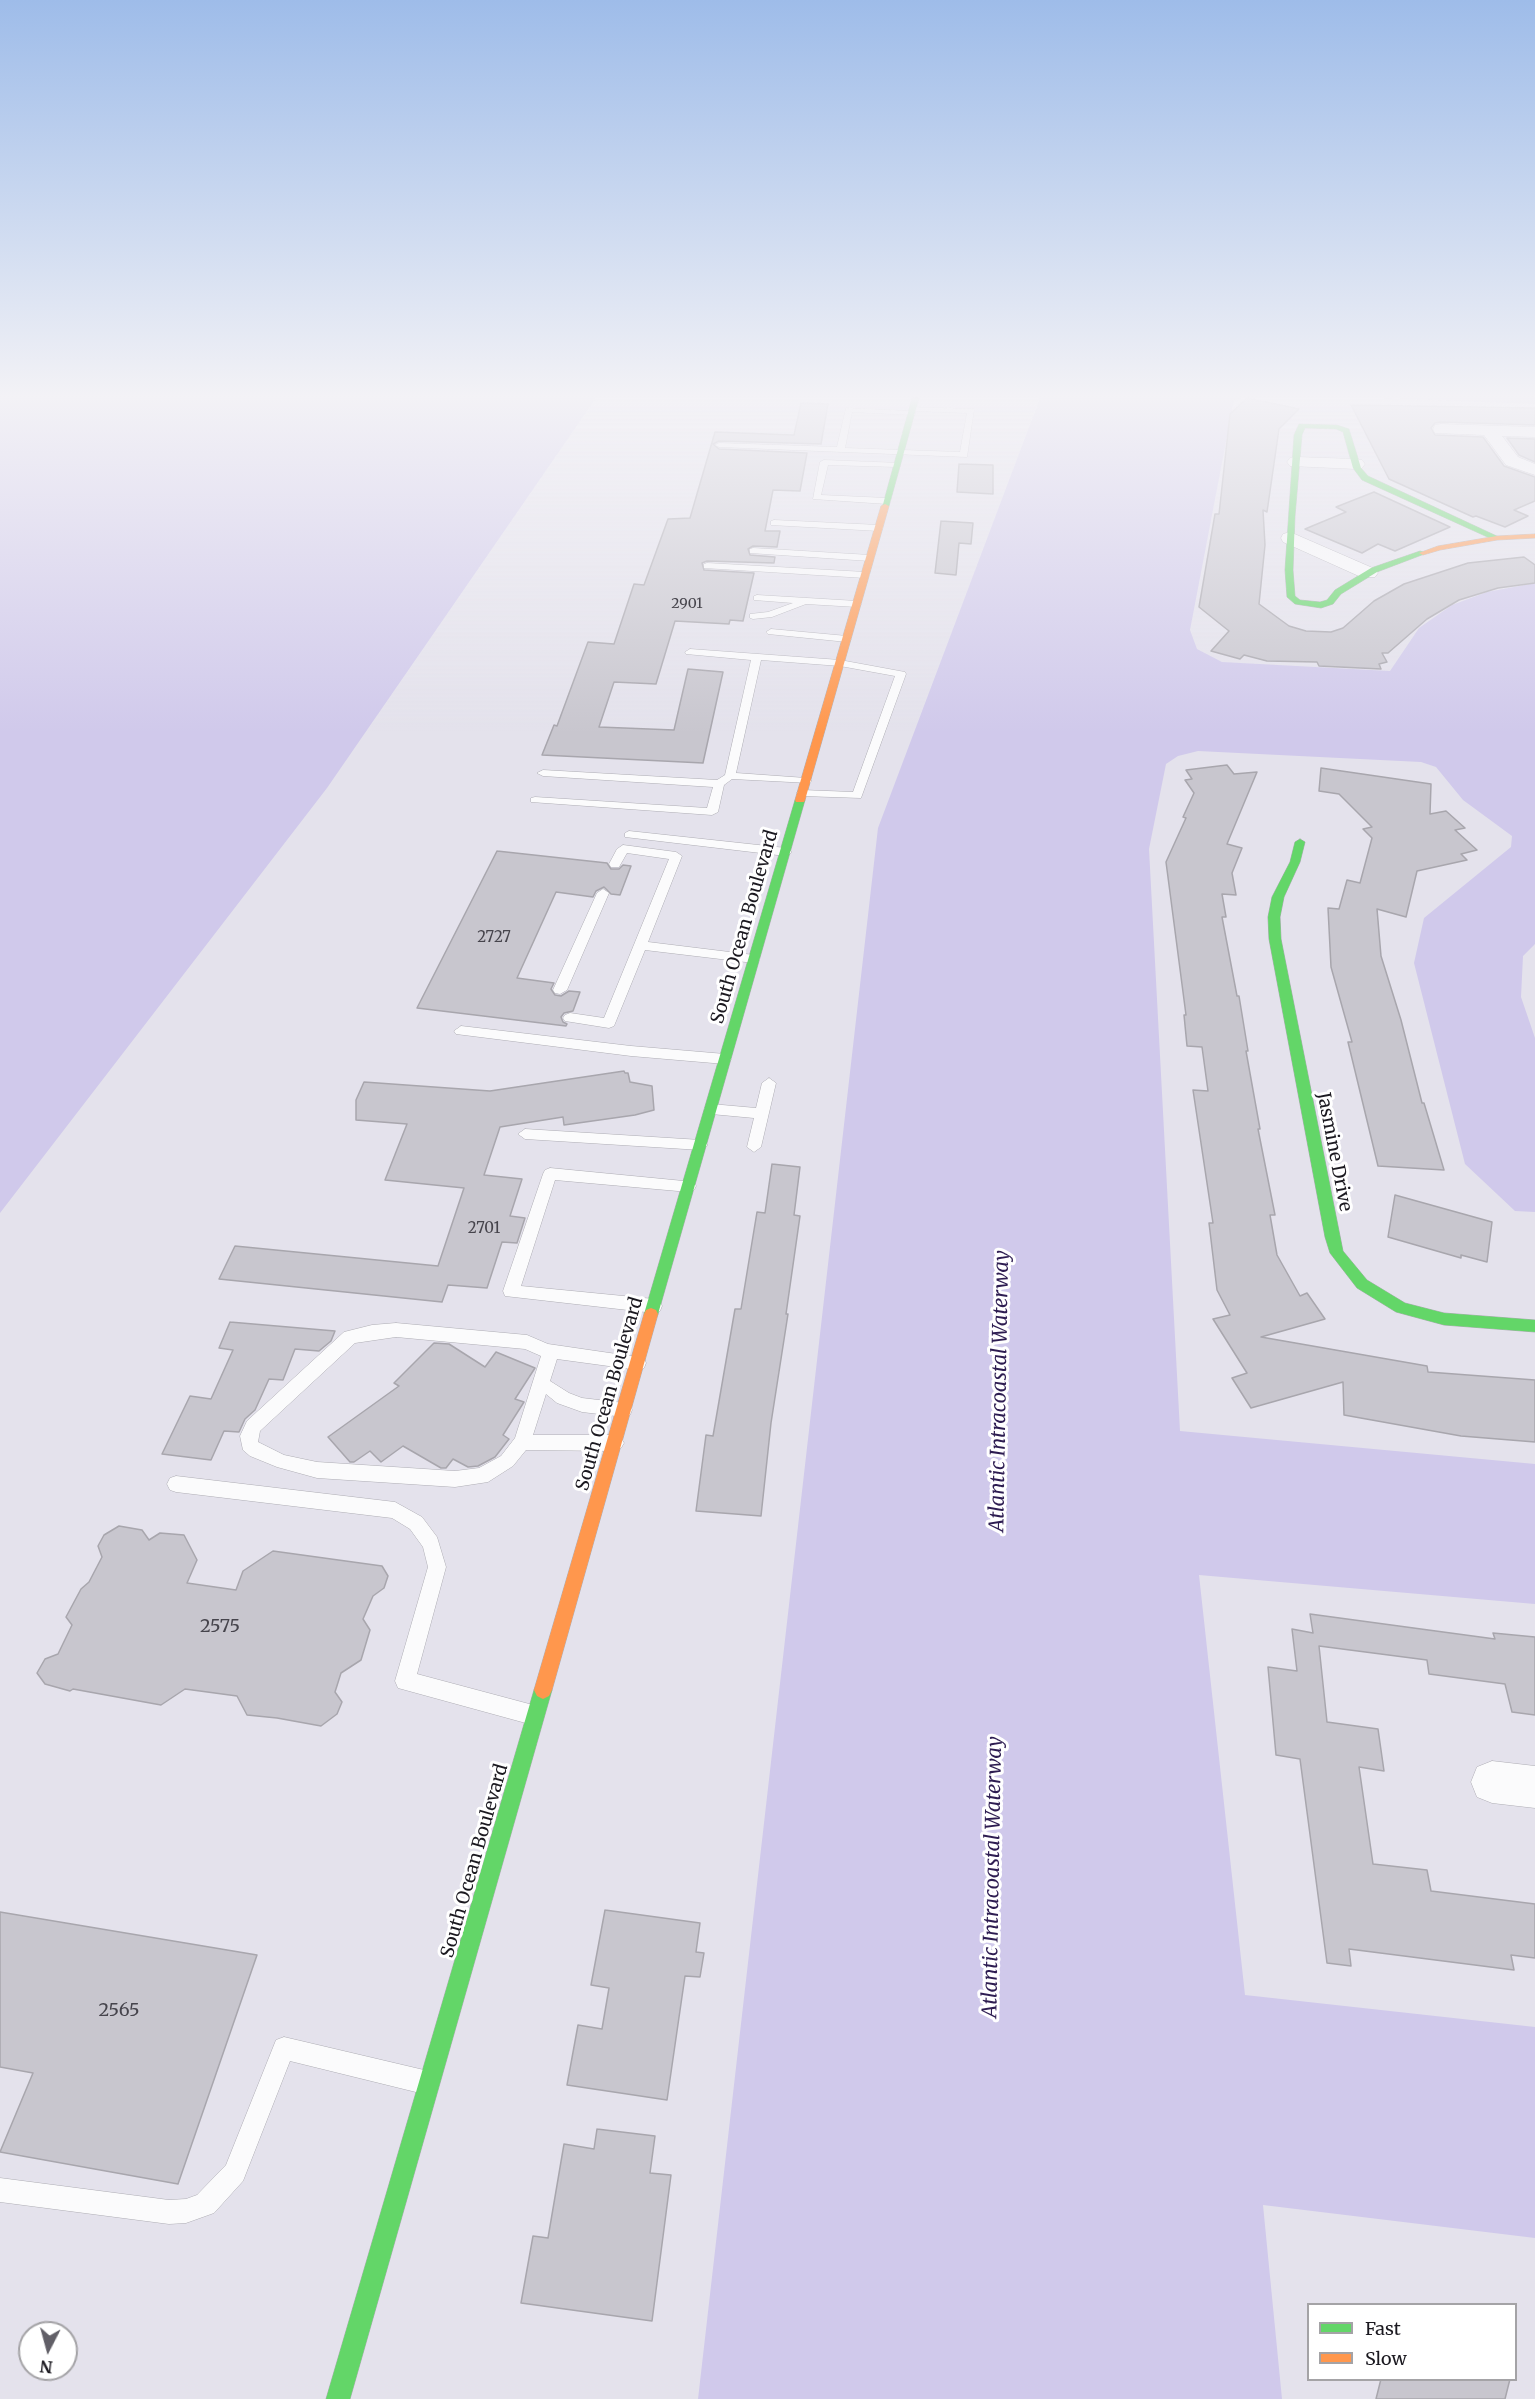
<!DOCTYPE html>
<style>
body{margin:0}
#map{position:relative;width:1535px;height:2399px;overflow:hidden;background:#e4e2ec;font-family:Merriweather,serif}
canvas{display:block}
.legend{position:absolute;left:1307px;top:2303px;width:210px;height:78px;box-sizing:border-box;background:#fff;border:2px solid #a4a3a6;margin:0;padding:8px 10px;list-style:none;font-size:18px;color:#1b1920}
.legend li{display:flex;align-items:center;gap:12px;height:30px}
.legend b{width:30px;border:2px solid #a4a3a6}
.north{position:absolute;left:18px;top:2321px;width:60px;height:60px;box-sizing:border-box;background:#fff;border:2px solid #a4a3a6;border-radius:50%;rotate:186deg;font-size:16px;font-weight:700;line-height:24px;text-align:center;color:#1b1920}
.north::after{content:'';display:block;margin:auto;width:21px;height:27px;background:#615f67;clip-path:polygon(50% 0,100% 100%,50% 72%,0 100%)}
</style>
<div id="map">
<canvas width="1535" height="2399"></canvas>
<ul class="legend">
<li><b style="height:8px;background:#63d668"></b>Fast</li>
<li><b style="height:8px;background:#ff974d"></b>Slow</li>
</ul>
<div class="north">N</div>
</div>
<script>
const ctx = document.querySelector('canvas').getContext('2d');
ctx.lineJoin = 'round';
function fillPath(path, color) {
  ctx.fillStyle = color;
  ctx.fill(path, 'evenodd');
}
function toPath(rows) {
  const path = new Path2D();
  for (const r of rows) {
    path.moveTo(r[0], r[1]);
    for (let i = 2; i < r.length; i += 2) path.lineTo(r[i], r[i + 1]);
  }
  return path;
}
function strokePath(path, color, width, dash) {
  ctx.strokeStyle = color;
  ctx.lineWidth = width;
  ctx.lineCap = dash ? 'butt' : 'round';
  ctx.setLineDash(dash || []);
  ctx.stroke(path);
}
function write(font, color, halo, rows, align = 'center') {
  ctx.font = font + ' Merriweather,serif';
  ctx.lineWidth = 6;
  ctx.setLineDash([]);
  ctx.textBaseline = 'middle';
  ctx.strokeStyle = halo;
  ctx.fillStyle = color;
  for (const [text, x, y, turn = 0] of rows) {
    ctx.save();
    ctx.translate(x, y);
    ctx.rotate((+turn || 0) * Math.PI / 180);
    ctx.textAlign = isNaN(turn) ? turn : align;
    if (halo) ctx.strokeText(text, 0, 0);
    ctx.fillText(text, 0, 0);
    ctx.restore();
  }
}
fillPath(toPath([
 [0,398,596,398,327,788,0,1213],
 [1040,398,1241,398,1234,400,1190,630,1197,649,1222,662,1390,671,1419,628,1452,605,1487,592,1535,583,1535,944,1523,956,1521,997,1535,1038,1535,1212,1515,1211,1465,1164,1414,963,1424,918,1511,847,1512,836,1463,800,1436,767,1421,762,1198,751,1178,756,1166,764,1149,849,1180,1431,1535,1464,1535,1604,1199,1575,1245,1995,1535,2027,1535,2238,1263,2205,1282,2399,698,2399,878,828],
 [1382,398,1535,398,1535,404]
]), '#d0c9eb');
const building = toPath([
 [1247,398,1299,409,1279,429,1267,512,1263,510,1265,545,1259,604,1289,626,1306,631,1331,632,1343,628,1374,601,1404,584,1468,563,1524,557,1535,565,1535,583,1498,588,1459,600,1427,619,1388,653,1382,653,1387,662,1379,664,1381,669,1319,666,1317,662,1267,661,1244,655,1240,659,1211,651,1229,631,1199,607,1215,514,1219,514,1230,414,1247,398],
 [801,403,828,404,821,444,719,441,713,444,719,449,807,453,800,491,773,490,765,531,780,531,777,547,753,546,748,549,750,555,775,557,774,563,707,561,702,563,704,570,754,573,743,621,730,620,729,624,675,621,656,684,614,682,599,727,674,730,688,669,723,672,703,763,542,755,554,725,557,726,588,642,614,644,634,584,644,585,668,519,690,518,715,432,794,435,801,403],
 [1351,405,1535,408,1535,425,1441,422,1435,423,1431,428,1435,435,1483,437,1504,466,1535,477,1535,501,1514,510,1528,516,1505,527,1476,516,1473,517,1389,479,1351,405],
 [1507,438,1535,439,1535,462,1519,455,1507,438],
 [959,464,993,465,993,494,957,492,959,464],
 [1374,492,1450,527,1395,551,1378,544,1362,553,1305,529,1346,512,1336,507,1374,492],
 [941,521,973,523,971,544,959,543,956,575,935,573,941,521],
 [1227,765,1234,774,1257,772,1227,844,1242,848,1232,873,1236,895,1222,894,1226,917,1222,917,1237,996,1239,996,1248,1051,1246,1051,1260,1129,1258,1129,1275,1215,1270,1215,1277,1255,1300,1296,1307,1293,1325,1319,1261,1337,1427,1366,1428,1372,1535,1380,1535,1442,1461,1436,1344,1415,1343,1382,1251,1408,1232,1378,1247,1373,1213,1319,1230,1315,1217,1290,1209,1223,1213,1223,1193,1090,1208,1091,1202,1047,1187,1046,1184,1015,1186,1015,1166,862,1186,818,1183,817,1194,793,1185,780,1192,779,1186,770,1227,765],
 [1321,768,1431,784,1430,814,1446,811,1465,828,1455,830,1477,850,1461,854,1467,860,1417,871,1406,917,1377,909,1381,956,1401,1020,1422,1103,1424,1103,1444,1170,1378,1166,1348,1042,1352,1042,1331,967,1328,908,1339,909,1347,880,1360,883,1372,838,1363,829,1372,827,1339,794,1319,791,1321,768],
 [497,851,607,863,611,869,619,869,623,865,631,866,620,895,611,894,604,887,596,891,593,897,556,892,517,978,554,983,551,989,555,995,561,996,569,991,580,992,573,1011,564,1013,561,1017,563,1022,567,1024,566,1026,417,1008,497,851],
 [624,1071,625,1073,628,1073,630,1082,652,1086,654,1110,635,1115,564,1125,563,1117,500,1127,484,1175,522,1179,510,1216,525,1218,517,1243,502,1242,487,1288,448,1285,442,1302,219,1279,235,1246,438,1266,464,1188,385,1180,407,1124,356,1120,356,1100,364,1082,490,1091,624,1071],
 [772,1164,800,1167,794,1215,800,1216,786,1314,788,1314,771,1423,761,1516,696,1511,706,1435,713,1436,735,1309,741,1309,757,1212,765,1213,772,1164],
 [1395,1195,1492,1222,1487,1262,1461,1255,1461,1258,1388,1237,1395,1195],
 [230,1322,335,1331,331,1341,319,1351,295,1349,283,1380,269,1379,255,1410,245,1419,239,1432,224,1431,211,1460,162,1454,190,1396,211,1399,233,1350,219,1348,230,1322],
 [434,1343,449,1344,485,1367,496,1352,535,1368,515,1399,524,1402,503,1435,509,1439,495,1457,478,1466,468,1467,453,1459,446,1468,441,1468,403,1446,381,1462,370,1451,354,1462,350,1462,328,1437,399,1386,394,1383,434,1343],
 [119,1526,142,1530,149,1540,160,1533,184,1535,197,1560,187,1583,236,1590,243,1571,273,1551,382,1566,388,1576,384,1588,373,1596,363,1619,370,1630,361,1660,341,1673,335,1692,342,1702,337,1714,321,1726,277,1718,247,1715,237,1696,185,1689,161,1705,73,1689,70,1691,45,1684,37,1673,45,1659,58,1654,72,1625,66,1617,81,1589,89,1582,102,1557,98,1546,104,1535,119,1526],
 [1310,1614,1495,1639,1493,1633,1535,1637,1535,1715,1512,1712,1505,1684,1429,1674,1427,1660,1319,1646,1327,1722,1378,1729,1384,1771,1359,1767,1373,1864,1427,1870,1431,1891,1535,1904,1535,1958,1511,1955,1514,1970,1349,1949,1351,1966,1327,1963,1300,1759,1276,1755,1268,1667,1297,1671,1292,1629,1313,1633,1310,1614],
 [605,1910,700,1923,696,1952,704,1953,700,1977,685,1976,667,2100,567,2085,578,2025,602,2029,609,1988,591,1985,605,1910],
 [0,1912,257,1955,178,2184,0,2152,33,2073,0,2067,0,1912],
 [597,2129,655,2136,650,2173,671,2175,652,2321,521,2303,533,2236,548,2238,564,2144,594,2149,597,2129],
 [1381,2379,1510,2379,1505,2399,1376,2399,1381,2379]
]);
fillPath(building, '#c8c6ce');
strokePath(building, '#a8a6ad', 1.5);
const lane = toPath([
 [910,407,974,409,967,457,719,447,715,445,719,443,837,447,846,408,910,411,910,407],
 [915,411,967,413,960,452,845,448,852,412,912,415,915,415,915,411],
 [824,460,900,463,900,467,897,467,828,465,821,495,887,498,891,501,887,504,813,499,820,462,824,460],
 [774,520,879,525,883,528,879,531,771,525,771,521,774,520],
 [753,548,870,555,875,558,870,561,750,553,750,549,753,548],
 [707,563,865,572,870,575,865,578,704,568,704,564,707,563],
 [757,595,857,601,862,604,857,607,806,604,772,617,753,619,750,618,750,614,768,612,793,603,754,600,754,596,757,595],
 [771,629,847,636,852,639,847,642,768,634,766,632,771,629],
 [690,649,840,660,905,672,906,674,861,798,802,796,796,793,802,790,853,792,895,676,840,666,761,660,736,773,806,778,812,781,810,783,732,779,724,785,718,812,712,815,531,802,531,798,535,797,707,808,713,787,543,776,537,773,543,770,717,780,725,775,751,660,686,654,685,652,690,649],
 [629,831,786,848,792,852,786,856,625,837,625,833,629,831],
 [623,845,676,852,682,856,648,942,754,955,760,959,754,963,645,950,614,1026,609,1028,565,1021,563,1018,565,1015,570,1013,604,1018,669,859,627,853,619,867,611,867,609,864,617,849,623,845],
 [603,889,609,893,567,990,560,994,555,993,553,990,597,893,603,889],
 [461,1026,631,1046,725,1054,732,1059,725,1064,631,1056,456,1034,454,1031,461,1026],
 [769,1078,776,1083,761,1147,754,1152,747,1147,754,1118,711,1114,704,1109,711,1104,756,1108,762,1083,769,1078],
 [525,1129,701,1140,708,1145,701,1150,525,1139,518,1134,525,1129],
 [550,1168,694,1182,696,1186,694,1190,689,1192,555,1180,521,1286,654,1299,660,1301,662,1306,660,1311,654,1313,505,1296,503,1291,543,1174,545,1170,550,1168],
 [396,1323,527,1335,548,1344,644,1358,646,1363,644,1368,638,1370,557,1359,550,1381,569,1393,582,1398,624,1403,630,1405,632,1410,630,1415,624,1417,582,1412,557,1403,546,1394,533,1435,615,1435,621,1438,624,1443,621,1448,615,1451,526,1450,513,1466,488,1482,455,1487,317,1478,277,1467,250,1456,243,1450,240,1436,247,1421,344,1332,372,1325,396,1323],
 [396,1337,525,1349,541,1356,515,1438,501,1456,479,1468,455,1471,317,1462,284,1455,258,1442,260,1431,355,1343,396,1337],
 [176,1476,395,1502,422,1517,437,1537,446,1567,417,1674,533,1705,540,1708,543,1715,540,1722,533,1725,398,1688,395,1681,428,1567,423,1547,410,1529,392,1518,176,1492,170,1490,167,1484,170,1478,176,1476],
 [284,2037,424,2070,432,2074,436,2082,432,2090,424,2094,290,2061,243,2181,214,2213,186,2223,169,2224,0,2202,0,2178,169,2200,186,2199,197,2195,226,2165,276,2040,284,2037]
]);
const street = toPath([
 [1441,424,1535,427,1535,437,1502,436,1518,457,1535,464,1535,475,1506,465,1484,435,1435,433,1433,429,1435,425,1441,424],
 [1296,457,1356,459,1362,460,1365,464,1362,468,1356,469,1290,466,1287,462,1290,458,1296,457],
 [1290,532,1375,569,1378,573,1375,577,1361,577,1283,542,1281,538,1283,534,1290,532],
 [1492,1761,1535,1766,1535,1808,1492,1803,1477,1797,1471,1782,1477,1767,1492,1761]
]);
const fast = toPath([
 [912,398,919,398,889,506,882,508,912,398],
 [1299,424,1337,425,1349,429,1361,468,1368,476,1501,538,1494,540,1362,480,1353,468,1343,432,1336,429,1305,428,1302,435,1295,516,1293,570,1295,596,1300,600,1320,602,1327,600,1335,590,1371,568,1420,551,1427,553,1377,572,1341,594,1333,604,1321,608,1295,604,1287,597,1285,570,1294,435,1299,424],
 [800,797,805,800,658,1314,656,1318,651,1320,646,1318,644,1314,795,800,800,797],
 [1300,839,1305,842,1300,862,1284,897,1280,917,1281,939,1343,1251,1367,1280,1405,1303,1444,1313,1535,1320,1535,1332,1444,1325,1396,1312,1357,1288,1330,1253,1325,1237,1269,939,1268,917,1272,897,1290,862,1295,842,1300,839],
 [543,1681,549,1684,552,1690,350,2399,326,2399,534,1690,537,1684,543,1681]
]);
const slow = toPath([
 [885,504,889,506,805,800,804,802,796,802,795,800,881,506,885,504],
 [1535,534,1535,538,1497,540,1440,550,1423,555,1419,553,1438,546,1497,536,1535,534],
 [651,1308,656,1310,658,1314,552,1690,549,1696,543,1699,537,1696,534,1690,644,1314,646,1310,651,1308]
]);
strokePath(lane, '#aeadb4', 1);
strokePath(street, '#aeadb4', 1);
strokePath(fast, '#aeadb4', 1);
strokePath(slow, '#aeadb4', 1);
fillPath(lane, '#fbfbfc');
fillPath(street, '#fbfbfc');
fillPath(fast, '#63d668');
fillPath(slow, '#ff974d');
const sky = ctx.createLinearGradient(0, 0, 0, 734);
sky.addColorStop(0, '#9ebce9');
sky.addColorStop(0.54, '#f3f2f6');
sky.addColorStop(1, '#f3f2f600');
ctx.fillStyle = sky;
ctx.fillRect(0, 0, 1535, 734);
write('14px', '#46444c', null, [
 ["2901",687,604]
]);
write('15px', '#46444c', null, [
 ["2727",494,938],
 ["2701",484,1229]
]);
write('18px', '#1b1920', '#fff', [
 ["South Ocean Boulevard",745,927,-74],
 ["Jasmine Drive",1334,1152,79],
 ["South Ocean Boulevard",610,1394,-74],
 ["South Ocean Boulevard",475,1861,-74]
]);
write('18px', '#46444c', null, [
 ["2575",220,1627],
 ["2565",119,2011]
]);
write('italic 20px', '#2d1c51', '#fff', [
 ["Atlantic Intracoastal Waterway",1000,1391,-89],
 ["Atlantic Intracoastal Waterway",993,1877,-89]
]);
</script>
